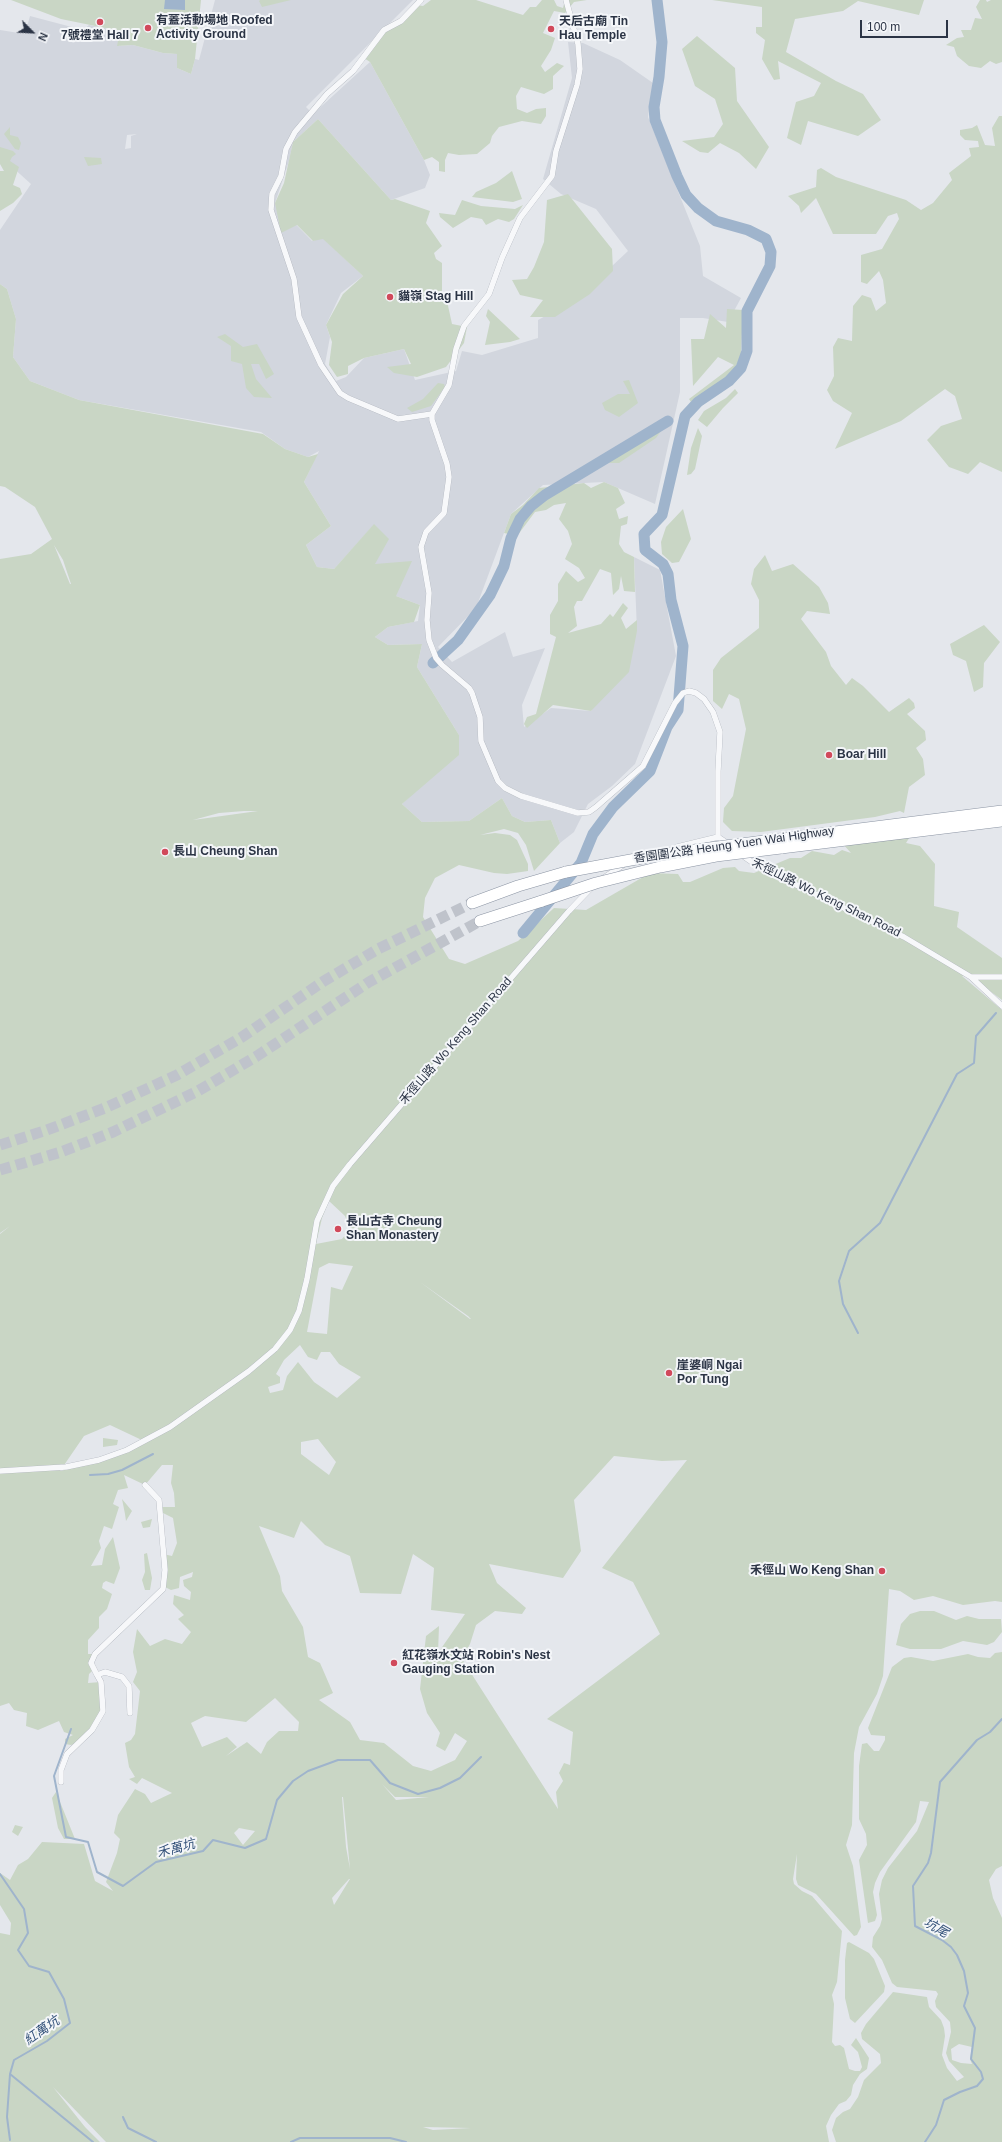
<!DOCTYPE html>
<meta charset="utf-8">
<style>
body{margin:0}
#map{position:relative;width:1002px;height:2142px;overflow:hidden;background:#e4e7ec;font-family:Arial,sans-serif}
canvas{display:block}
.north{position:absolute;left:12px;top:12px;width:40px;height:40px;-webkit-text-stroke:3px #f4f6f9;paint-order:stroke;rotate:114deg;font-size:11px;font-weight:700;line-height:16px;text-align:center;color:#2b3445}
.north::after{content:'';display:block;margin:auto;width:14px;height:18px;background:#2b3445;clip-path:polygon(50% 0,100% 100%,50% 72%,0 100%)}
.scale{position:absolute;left:860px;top:20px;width:88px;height:18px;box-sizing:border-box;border:2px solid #2b3445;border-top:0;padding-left:5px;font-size:12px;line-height:14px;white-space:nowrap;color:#2b3445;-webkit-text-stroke:3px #f4f6f9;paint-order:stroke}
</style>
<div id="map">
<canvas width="1002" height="2142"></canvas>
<div class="north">N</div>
<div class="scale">100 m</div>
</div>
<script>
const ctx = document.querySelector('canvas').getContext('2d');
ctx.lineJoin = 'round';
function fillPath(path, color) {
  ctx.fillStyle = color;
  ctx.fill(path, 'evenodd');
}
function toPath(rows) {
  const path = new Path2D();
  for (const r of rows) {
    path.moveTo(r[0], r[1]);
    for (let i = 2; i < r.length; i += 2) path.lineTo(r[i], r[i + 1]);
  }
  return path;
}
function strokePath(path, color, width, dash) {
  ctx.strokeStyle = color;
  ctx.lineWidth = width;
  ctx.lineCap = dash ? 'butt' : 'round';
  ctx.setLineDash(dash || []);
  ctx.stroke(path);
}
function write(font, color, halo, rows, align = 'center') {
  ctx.font = font + ' Arial,"Noto Sans SC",sans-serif';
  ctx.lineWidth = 4;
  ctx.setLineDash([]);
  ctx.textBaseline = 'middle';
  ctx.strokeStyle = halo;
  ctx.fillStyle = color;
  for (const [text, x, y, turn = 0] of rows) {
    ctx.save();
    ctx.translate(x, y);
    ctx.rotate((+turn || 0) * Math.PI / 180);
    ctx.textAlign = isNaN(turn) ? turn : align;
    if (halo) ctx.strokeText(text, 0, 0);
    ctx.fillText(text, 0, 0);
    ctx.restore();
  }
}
fillPath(toPath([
 [215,0,413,0,306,107,313,114,370,62,424,160,430,175,425,188,391,200,318,119,293,142,289,161,275,203,312,241,323,238,363,276,341,293,326,325,330,337,325,364,336,381,346,377,364,358,404,349,415,380,456,371,462,351,482,355,538,338,538,320,577,299,628,251,596,209,561,194,543,179,572,78,568,42,583,43,620,60,653,83,648,117,700,246,703,276,741,298,728,322,703,318,680,318,680,392,655,504,604,482,543,485,511,514,476,608,438,647,452,662,505,632,513,657,545,648,522,705,524,727,551,708,591,711,637,631,634,557,660,570,676,656,635,764,612,786,588,804,574,832,560,843,551,820,525,822,512,816,502,798,469,821,422,822,402,804,416,790,459,735,417,667,422,644,388,645,375,637,388,627,418,621,420,605,396,596,375,564,374,525,334,569,317,567,306,545,331,526,304,482,319,451,308,457,285,449,261,432,79,400,30,381,13,357,16,319,7,289,0,284,0,230,31,184,0,156,0,30,25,34,30,16,83,30,89,25,120,31,118,46,133,45,163,53,177,54,177,68,191,74,195,59,199,60],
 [137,134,131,136,131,148,125,149,127,135]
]), '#d2d6de');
fillPath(toPath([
 [11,0,201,0,195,59,191,74,177,68,177,54,163,53,133,45,117,46,120,31,61,19],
 [260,0,291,0,262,7,259,1],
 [431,0,476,0,523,15,530,7,536,7,542,0,554,0,557,6,563,8,565,0,587,0,574,2,565,13,554,11,543,33,555,38,551,50,541,66,545,72,557,63,564,66,553,76,553,89,544,94,521,87,516,96,517,109,527,113,536,109,546,108,546,116,541,124,522,121,499,127,492,136,490,143,477,154,459,155,448,153,445,160,445,172,439,171,439,162,432,157,424,160,370,62,364,58,381,35,417,5,423,6],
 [712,0,924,0,919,15,858,1,843,11,795,19,786,52,836,81,863,94,881,120,858,136,808,121,801,145,787,138,796,102,814,96,821,83,778,61,780,79,774,80,762,59,765,40,756,33,756,27,762,27,762,7],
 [980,0,986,0,987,2,991,0,1002,0,1002,62,996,64,990,61,981,68,969,66,957,56,954,47,946,45,957,38,964,37,961,30,971,30,975,18,982,19,976,7],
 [697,36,735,68,737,101,769,147,756,169,739,153,720,143,708,153,700,152,682,141,714,137,723,124,715,99,695,86,682,49],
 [999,116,1002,116,1002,472,980,462,968,474,949,467,927,440,941,426,962,419,955,396,945,389,901,421,835,449,852,413,833,401,827,390,834,376,833,347,838,338,852,341,853,306,862,295,871,298,876,311,886,303,883,280,879,271,867,284,861,282,861,255,882,249,899,219,897,213,888,216,876,234,833,234,816,198,801,213,799,206,788,196,816,187,817,170,821,168,836,177,906,200,921,210,933,203,952,180,949,173,971,156,969,148,979,147,978,141,965,140,960,135,960,130,972,128,977,125,985,145,995,146,992,128],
 [318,119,391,200,395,199,430,211,426,223,442,246,434,253,436,259,442,263,442,300,447,301,452,324,467,327,464,343,446,367,417,377,394,373,387,367,411,364,404,349,364,358,348,366,348,374,337,377,329,365,332,342,326,325,343,294,363,276,323,239,313,241,297,225,281,233,275,203,284,183,293,142],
 [10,127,10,135,18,137,21,143,19,150,15,149,4,134],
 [0,147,13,151,16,154,12,157,10,161,19,167,13,185,20,188,22,194,13,203,0,211,0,171,4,171,0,164],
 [84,157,101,158,102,164,88,166],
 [512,171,522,199,513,202,472,197,476,192,496,183],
 [568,194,612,249,613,271,590,294,555,317,530,317,543,300,520,295,512,280,527,279,534,267,544,242,547,200],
 [462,200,481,206,515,209,523,205,514,219,509,222,498,219,486,225,482,219,471,217,453,228,440,217,439,213,455,215],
 [0,284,7,289,16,319,13,357,30,381,79,400,263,434,285,449,308,457,318,454,304,482,331,526,306,545,317,567,334,569,374,524,389,539,375,564,412,561,396,596,420,605,414,622,388,627,375,637,388,645,422,644,417,667,459,735,459,755,402,804,422,822,469,821,502,798,512,816,525,822,551,820,560,843,534,871,526,845,518,833,504,829,480,835,495,833,510,835,517,840,528,864,528,871,507,874,494,873,459,865,435,878,425,898,423,917,449,959,465,964,518,941,554,908,586,910,650,873,678,874,683,882,690,882,723,868,735,867,739,871,754,873,790,858,801,858,812,851,834,855,842,850,851,853,843,844,911,835,906,843,920,846,935,864,934,906,959,912,957,927,1002,958,1002,1000,971,977,962,976,1002,1010,1002,1602,995,1601,963,1605,933,1596,914,1600,900,1591,889,1589,883,1676,877,1694,859,1727,854,1753,852,1825,846,1845,853,1866,861,1927,857,1935,854,1936,816,1894,798,1885,796,1879,797,1854,793,1879,794,1884,802,1891,812,1896,842,1931,837,1982,832,1995,834,2004,832,2042,835,2046,840,2045,844,2048,849,2069,855,2071,860,2071,862,2067,858,2052,851,2045,856,2038,869,2058,867,2069,860,2074,853,2085,851,2095,846,2101,839,2104,831,2115,826,2126,829,2142,106,2142,53,2087,85,2127,100,2142,0,2142,0,1933,10,1935,11,1923,0,1905,0,1873,10,1880,18,1865,28,1859,42,1842,84,1844,95,1881,113,1891,106,1882,117,1853,120,1839,114,1833,118,1815,135,1789,145,1794,151,1803,172,1793,142,1778,137,1784,129,1779,135,1777,129,1767,125,1743,131,1740,135,1734,140,1691,133,1682,137,1672,133,1652,137,1629,150,1646,165,1639,182,1644,191,1632,178,1619,184,1615,173,1604,174,1595,190,1600,191,1592,184,1586,183,1580,192,1577,193,1572,180,1577,179,1588,171,1590,163,1586,163,1554,172,1556,177,1543,173,1518,161,1512,160,1507,175,1507,174,1493,171,1483,173,1465,162,1465,145,1485,124,1475,128,1488,118,1490,113,1504,119,1507,112,1529,104,1526,99,1541,101,1548,91,1566,102,1565,105,1549,113,1537,120,1568,114,1584,106,1581,103,1583,102,1588,112,1594,107,1609,99,1617,99,1628,88,1640,88,1654,95,1654,92,1663,94,1669,89,1674,88,1683,101,1682,102,1713,92,1730,77,1743,71,1745,65,1744,65,1739,73,1735,64,1732,59,1721,38,1730,26,1726,27,1713,14,1710,9,1703,0,1706,0,1234,10,1226,0,1233,0,559,31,554,52,539,35,507,5,487,0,486],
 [54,545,63,560,71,584,70,584],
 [244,811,258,811,193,820,219,813],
 [329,1201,345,1216,350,1229,342,1239,316,1244,322,1218],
 [329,1263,353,1266,342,1290,331,1287,327,1334,307,1332,319,1268],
 [420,1282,468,1316,471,1319,470,1319],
 [300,1345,308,1357,317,1360,321,1352,330,1352,339,1364,361,1377,337,1398,314,1382,298,1362,287,1376,283,1390,270,1393,268,1387,280,1383,280,1377,276,1374,284,1360],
 [110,1425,146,1442,96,1463,60,1471,84,1436],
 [318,1439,336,1462,329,1475,301,1454,301,1442],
 [614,1456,662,1461,687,1460,602,1568,633,1582,660,1634,547,1719,573,1732,570,1765,564,1763,559,1773,563,1781,556,1792,558,1809,462,1659,470,1644,476,1625,495,1611,522,1614,526,1608,497,1583,489,1564,563,1578,581,1551,574,1500],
 [301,1521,325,1545,350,1556,360,1593,401,1594,413,1554,434,1568,431,1610,465,1614,438,1653,439,1626,426,1636,420,1689,427,1713,440,1733,436,1746,445,1751,455,1733,467,1741,455,1760,431,1771,413,1766,384,1743,360,1740,350,1722,319,1700,333,1693,320,1663,308,1657,303,1627,282,1591,280,1576,259,1526,294,1538],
 [275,1698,299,1722,298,1731,279,1731,267,1742,261,1754,247,1742,226,1756,237,1747,227,1737,202,1747,191,1723,205,1716,246,1722],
 [382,1784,395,1797,429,1797,396,1800],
 [342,1797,343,1797,350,1869,346,1847],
 [239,1828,255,1831,243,1845,234,1833],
 [349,1879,350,1879,334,1905,332,1898],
 [423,2127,471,2128,433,2130],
 [488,309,520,339,510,342,485,345,490,322,486,316],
 [727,309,743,310,741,354,734,372,691,402,689,399,734,365,718,357,693,386,691,339,704,339,710,314,726,328],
 [225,334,243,347,257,344,274,374,266,379,259,364,251,364,256,379,272,398,254,397,246,388,242,364,231,361,231,346,217,337],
 [629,380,638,403,619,417,605,410,602,403,618,394,630,394,623,381],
 [438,383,444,384,445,387,431,406,412,412,407,408,423,399],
 [735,389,738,393,723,408,707,427,698,420,704,411,726,398],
 [698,428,702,436,695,469,691,474,687,475,691,448],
 [655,431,661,431,656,438,619,463,606,463],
 [604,482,618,488,625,503,616,509,619,519,628,516,627,524,621,526,619,544,624,552,634,557,635,592,624,591,621,576,619,589,613,595,611,573,600,569,582,601,577,601,574,607,577,626,568,633,601,624,610,614,613,617,623,603,628,608,621,618,626,629,637,620,637,631,629,672,591,711,553,705,527,728,524,724,527,717,536,714,556,637,550,634,550,615,558,601,558,584,566,571,578,582,585,578,579,568,565,559,572,544,568,531,559,519,566,503,554,505,546,510,535,512,517,536,504,533,511,514,523,505,539,488,584,483,591,488],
 [683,509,691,539,679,562,672,563,662,554,661,542,666,527],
 [765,555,772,571,793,564,819,587,828,603,830,614,807,611,801,619,826,652,831,666,846,685,852,678,863,686,889,712,909,698,914,703,915,708,907,714,925,731,926,740,916,748,923,759,925,775,909,787,904,813,900,811,875,817,761,832,732,831,723,822,724,808,733,796,746,729,739,699,729,694,722,709,713,701,713,670,721,658,759,628,759,600,751,584,754,569],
 [984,625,1000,642,984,663,983,687,974,692,966,661,953,655,950,644],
 [103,1438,118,1440,117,1445,103,1447],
 [122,1499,132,1511,126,1521,125,1514],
 [152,1519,150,1527,143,1528,141,1522],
 [147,1553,152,1578,150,1590,145,1590,142,1580,145,1572,144,1554],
 [920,1611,934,1611,956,1620,967,1616,979,1619,1001,1619,1002,1632,994,1642,987,1645,963,1641,941,1649,910,1649,896,1645,901,1624,910,1614],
 [1002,1652,1002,1866,996,1869,989,1880,993,1898,1002,1918,1002,2142,836,2142,832,2130,836,2118,843,2112,850,2109,858,2097,864,2080,881,2063,880,2054,862,2039,861,2033,866,2024,893,1992,927,1997,929,2007,941,2020,944,2028,945,2036,942,2055,947,2068,957,2081,964,2077,949,2061,946,2053,951,2032,950,2022,936,2007,935,2001,938,1994,936,1991,897,1987,892,1983,882,1960,872,1947,873,1937,880,1926,882,1919,879,1894,882,1880,888,1868,917,1831,929,1802,920,1801,916,1822,880,1872,875,1883,873,1892,877,1915,875,1921,868,1923,859,1860,867,1845,866,1834,859,1819,859,1766,862,1744,867,1743,874,1751,879,1751,885,1740,885,1736,871,1735,868,1728,892,1667,904,1658,911,1657,933,1661,968,1654,978,1657,990,1658,995,1653],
 [959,2044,972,2047,970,2059,972,2064,961,2063,952,2060,951,2049],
 [56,1792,75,1839,64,1839,58,1828,52,1798],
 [15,1825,23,1827,18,1836,12,1832],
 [849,1942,869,1953,874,1959,885,1986,884,1992,855,2023,850,2019,845,1998,845,1960,847,1943]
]), '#c9d6c5');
fillPath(toPath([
 [165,0,185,0,185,10,164,9]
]), '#9fb4cc');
strokePath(toPath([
 [858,1333,843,1304,839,1281,849,1251,880,1223,957,1074,974,1063,976,1036,996,1013],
 [90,1475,108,1474,122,1470,153,1454],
 [71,1729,54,1776,66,1837,88,1842,97,1872,123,1886,156,1862,203,1851,213,1840,245,1848,266,1839,277,1800,293,1781,308,1771,338,1760,370,1760,390,1783,418,1794,440,1788,460,1778,481,1757],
 [0,1874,24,1909,28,1933,18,1950,29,1966,49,1972,64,1999,70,2023,47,2041,14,2060,10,2074,93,2142],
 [124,2120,123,2117,128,2128,156,2142],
 [10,2140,7,2117,10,2074],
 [291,2142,300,2138,390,2138,406,2142],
 [925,2142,936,2125,944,2100,960,2092,977,2086,983,2079,981,2072,971,2059,975,2028,964,2006,968,1993,964,1971,957,1955,951,1947,942,1940,915,1926,913,1886,928,1863,931,1853,940,1782,977,1740,990,1732,1002,1719]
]), '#9fb4cc', 2);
strokePath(toPath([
 [433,663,458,640,490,595,504,566,511,538,520,519,531,506,545,495,668,421],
 [523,933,581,863,593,834,613,807,650,771,667,727,678,710,683,646,671,600,668,574,663,564,645,550,644,534,662,515,685,416,698,402,729,381,741,368,747,351,747,311,770,266,771,252,766,239,748,230,716,221,698,208,686,195,677,176,655,120,654,107,659,77,662,42,657,0]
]), '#9fb4cc', 11);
strokePath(toPath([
 [0,1145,47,1130,105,1108,177,1075,242,1037,324,981,378,949,472,903],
 [0,1170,61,1152,113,1132,198,1091,257,1056,369,982,480,921]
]), '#bfc3cb', 11, [11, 5.5]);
const street = toPath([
 [421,0,401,21,384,30,353,71,327,94,295,132,286,149,281,176,272,194,271,210,294,279,299,317,321,365,340,393,348,398,398,419,432,414],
 [566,0,578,44,580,69,577,85,556,151,552,176,520,218,502,258,489,294,464,326,456,349,449,385,432,414,432,420,447,464,449,477,444,513,426,532,421,547,429,593,427,620,429,640,436,658,442,665,469,688,472,693,480,717,481,741,498,781,505,788,521,796,578,813,589,812,596,807,643,766,675,703,683,693,689,691,696,693,704,699,713,712,720,732,718,771,718,837],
 [677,847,718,837,730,845],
 [739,853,759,867,904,937,971,977,1002,1006],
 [602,879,623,865],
 [971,977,1002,977],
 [0,1471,66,1467,99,1460,127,1450,170,1427,249,1371,275,1349,290,1330,299,1311,307,1279,317,1221,333,1186,350,1164,569,911,592,887],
 [97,1675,91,1663,95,1654,163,1589,165,1570,159,1500,145,1485],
 [61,1782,61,1770,67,1754,92,1730,103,1711,101,1682,97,1675,105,1672,122,1677,129,1686,130,1713]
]);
const highway = toPath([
 [780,839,1002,811],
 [781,848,1002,821],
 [472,903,518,886,566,872],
 [480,921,542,901]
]);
strokePath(street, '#a9aeb7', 6);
strokePath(highway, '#8b94a3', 12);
strokePath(street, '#f7f8fa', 5.5);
strokePath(highway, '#fff', 11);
const highwayBridge = toPath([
 [566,872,663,854,780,839],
 [542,901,596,883,660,867,716,856,781,848]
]);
strokePath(highwayBridge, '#8b94a3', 12, []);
strokePath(highwayBridge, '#fff', 11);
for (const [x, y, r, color] of [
 [100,22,4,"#d1495b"],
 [148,28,4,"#d1495b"],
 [551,29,4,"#d1495b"],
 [390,297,4,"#d1495b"],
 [829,755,4,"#d1495b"],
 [165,852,4,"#d1495b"],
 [338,1229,4,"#d1495b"],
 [669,1373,4,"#d1495b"],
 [882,1571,4,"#d1495b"],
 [394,1663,4,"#d1495b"]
]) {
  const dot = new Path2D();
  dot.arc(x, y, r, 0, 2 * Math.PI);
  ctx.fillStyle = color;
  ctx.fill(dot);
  strokePath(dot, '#f4f6f9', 1.5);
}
write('bold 12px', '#2b3445', '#f4f6f9', [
 ["有蓋活動場地 Roofed",156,21],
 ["Activity Ground",156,35],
 ["天后古廟 Tin",559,22],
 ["Hau Temple",559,36],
 ["7號禮堂 Hall 7",100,36,"center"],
 ["貓嶺 Stag Hill",398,297],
 ["Boar Hill",837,755],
 ["長山 Cheung Shan",173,852],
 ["長山古寺 Cheung",346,1222],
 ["Shan Monastery",346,1236],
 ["崖婆峒 Ngai",677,1366],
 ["Por Tung",677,1380],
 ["禾徑山 Wo Keng Shan",874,1571,"right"],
 ["紅花嶺水文站 Robin's Nest",402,1656],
 ["Gauging Station",402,1670]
], 'left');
write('12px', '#2b3445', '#f4f6f9', [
 ["香園圍公路 Heung Yuen Wai Highway",734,845,-8],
 ["禾徑山路 Wo Keng Shan Road",826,898,26],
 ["禾徑山路 Wo Keng Shan Road",456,1041,-49]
]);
write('italic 13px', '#34527a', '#f4f6f9', [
 ["禾萬坑",176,1849,-15],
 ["坑尾",936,1928,30],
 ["紅萬坑",42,2031,-35]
]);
</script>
